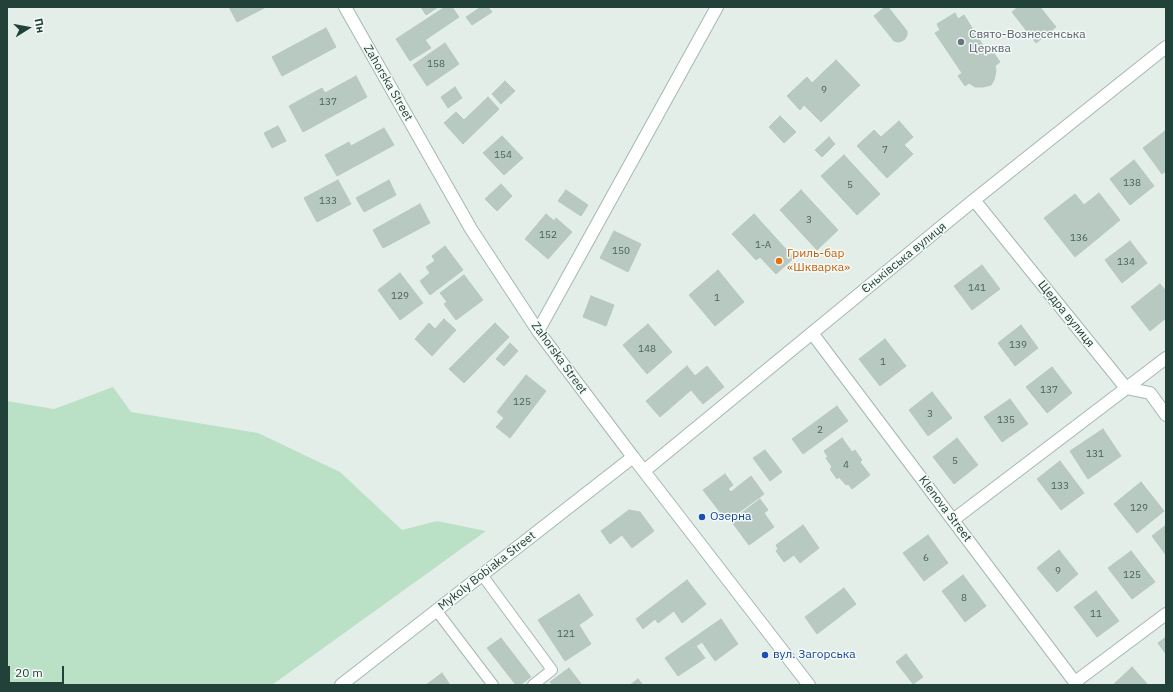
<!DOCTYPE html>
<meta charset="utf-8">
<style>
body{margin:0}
#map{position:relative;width:1173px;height:692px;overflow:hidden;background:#e3eee9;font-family:"IBM Plex Sans",sans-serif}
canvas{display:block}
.frame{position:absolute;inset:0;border:8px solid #214139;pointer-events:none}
.north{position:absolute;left:8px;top:8px;width:40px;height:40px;-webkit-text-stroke:3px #f4faf7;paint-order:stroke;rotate:79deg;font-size:11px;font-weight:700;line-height:16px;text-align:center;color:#214139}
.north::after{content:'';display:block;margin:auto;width:14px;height:18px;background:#214139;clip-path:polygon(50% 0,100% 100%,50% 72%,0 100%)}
.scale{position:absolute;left:8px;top:666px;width:56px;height:18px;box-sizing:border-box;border:2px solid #214139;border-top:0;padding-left:5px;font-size:12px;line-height:14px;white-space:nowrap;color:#214139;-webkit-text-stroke:3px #f4faf7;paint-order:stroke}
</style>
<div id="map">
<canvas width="1173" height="692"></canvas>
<div class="frame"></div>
<div class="north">Пн</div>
<div class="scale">20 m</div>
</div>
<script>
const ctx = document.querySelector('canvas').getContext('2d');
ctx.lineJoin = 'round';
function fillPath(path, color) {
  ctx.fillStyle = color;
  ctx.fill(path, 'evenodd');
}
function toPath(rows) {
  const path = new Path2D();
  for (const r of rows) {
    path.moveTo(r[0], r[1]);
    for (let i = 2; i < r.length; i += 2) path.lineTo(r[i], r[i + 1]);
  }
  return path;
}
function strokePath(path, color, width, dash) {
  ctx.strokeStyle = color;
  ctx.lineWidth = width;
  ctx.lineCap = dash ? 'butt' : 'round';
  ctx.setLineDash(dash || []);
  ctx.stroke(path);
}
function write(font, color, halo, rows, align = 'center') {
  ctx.font = font + ' "IBM Plex Sans",sans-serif';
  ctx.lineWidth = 3;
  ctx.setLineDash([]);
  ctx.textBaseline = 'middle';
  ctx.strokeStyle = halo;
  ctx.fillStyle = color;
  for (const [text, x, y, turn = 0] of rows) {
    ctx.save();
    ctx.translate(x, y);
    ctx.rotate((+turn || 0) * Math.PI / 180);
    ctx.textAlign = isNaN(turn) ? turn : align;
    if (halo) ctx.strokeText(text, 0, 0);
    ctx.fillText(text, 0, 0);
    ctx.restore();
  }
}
fillPath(toPath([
 [113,387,131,412,258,433,340,472,402,530,437,521,486,531,272,685,7,685,7,401,54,409]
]), '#bae1c5');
const building = toPath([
 [229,7,266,7,237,22,229,7],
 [421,7,438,7,426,15,421,7],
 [445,7,452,7,459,17,425,40,431,48,410,61,396,39,445,7],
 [481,7,488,7,492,12,472,25,466,17,481,7],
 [885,7,888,7,907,31,907,35,905,39,902,41,898,42,894,41,874,16,885,7],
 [1018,7,1040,7,1056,27,1036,43,1012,12,1018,7],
 [955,13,958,19,964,15,989,55,993,52,1000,62,995,66,996,71,994,80,991,85,983,87,975,87,969,83,965,86,958,76,962,73,935,33,940,30,937,24,955,13],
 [326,28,336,47,282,76,272,57,326,28],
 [445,43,459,64,427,86,413,65,445,43],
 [836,60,860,85,821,122,804,105,800,110,787,96,807,77,812,83,836,60],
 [356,76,367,97,303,132,289,106,322,88,325,93,356,76],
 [505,81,515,91,501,104,492,94,505,81],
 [455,87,462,98,448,108,441,97,455,87],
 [488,97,499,109,463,144,444,123,456,112,464,120,488,97],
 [780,116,796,132,784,143,769,127,780,116],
 [899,121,913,137,904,145,913,154,887,178,857,146,874,130,881,137,899,121],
 [278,126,286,141,272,148,264,133,278,126],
 [384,128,394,145,337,176,325,155,349,142,351,146,384,128],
 [1165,131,1166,132,1166,171,1162,174,1143,148,1165,131],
 [502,136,523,158,504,175,483,153,502,136],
 [829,137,835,144,822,157,815,150,829,137],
 [844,155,880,194,857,215,821,176,844,155],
 [1134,160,1154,186,1130,205,1110,179,1134,160],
 [338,180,351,204,317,222,304,198,338,180],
 [389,180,396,195,364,212,356,198,389,180],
 [501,184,512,196,497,211,485,199,501,184],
 [566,190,588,205,581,216,558,201,566,190],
 [801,190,838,230,817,250,780,210,801,190],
 [1099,193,1120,220,1075,257,1044,218,1075,194,1084,205,1099,193],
 [420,204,430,223,383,248,373,230,420,204],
 [546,214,554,221,556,218,572,232,548,259,525,239,546,214],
 [754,214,794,258,776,274,760,257,756,260,732,234,754,214],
 [614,231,641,244,628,272,600,258,614,231],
 [1130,241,1147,263,1122,283,1105,260,1130,241],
 [445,246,463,270,430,295,420,281,430,273,426,267,435,261,432,256,445,246],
 [982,265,1000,289,972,310,954,286,982,265],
 [718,270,744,302,715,326,689,295,718,270],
 [400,273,423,303,400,320,378,290,400,273],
 [464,275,483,300,456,320,444,304,447,302,440,293,464,275],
 [1160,284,1166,291,1166,318,1150,331,1131,307,1160,284],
 [591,296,614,305,606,326,583,317,591,296],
 [444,319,456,330,432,356,415,339,429,323,435,329,444,319],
 [495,323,509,337,464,383,449,369,495,323],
 [648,324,672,352,647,374,623,345,648,324],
 [1021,325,1038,348,1015,366,998,343,1021,325],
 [885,339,906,366,880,386,859,359,885,339],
 [510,343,518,351,504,366,496,359,510,343],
 [687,366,695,376,707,366,724,387,703,404,691,390,660,417,646,401,687,366],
 [1052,367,1072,393,1047,413,1026,387,1052,367],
 [526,375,546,391,510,438,496,427,504,418,497,412,526,375],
 [932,392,952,418,928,436,909,410,932,392],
 [1010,399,1028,424,1002,442,984,417,1010,399],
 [837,406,848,421,803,454,792,439,837,406],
 [1103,429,1121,456,1088,479,1070,451,1103,429],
 [842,438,852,452,855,450,862,460,860,462,870,475,852,489,848,484,846,485,839,477,837,479,830,469,832,467,826,458,828,457,824,451,842,438],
 [957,438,978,465,954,484,933,457,957,438],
 [765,450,782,472,770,481,753,458,765,450],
 [1060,461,1084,493,1061,510,1037,479,1060,461],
 [725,474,733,485,728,489,731,492,751,476,764,494,727,521,703,490,725,474],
 [1141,482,1164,511,1137,533,1114,504,1141,482],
 [760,499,768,510,764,513,774,527,749,545,731,521,760,499],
 [629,510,640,512,654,531,632,548,622,535,610,544,601,531,629,510],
 [803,525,819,548,800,563,794,555,784,562,776,551,778,549,776,545,803,525],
 [1166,525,1166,555,1152,536,1166,525],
 [928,535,948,563,924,581,903,553,928,535],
 [1059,550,1078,574,1057,592,1037,568,1059,550],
 [1131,551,1155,582,1132,599,1108,568,1131,551],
 [963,575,986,606,965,622,942,591,963,575],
 [687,580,706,604,682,623,674,611,658,623,655,619,643,629,636,619,687,580],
 [844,588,856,604,817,634,805,617,844,588],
 [1096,591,1119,621,1097,637,1074,607,1096,591],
 [579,594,593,615,579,625,591,644,565,661,538,620,579,594],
 [721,619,738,644,715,661,702,642,696,646,705,658,678,676,665,658,721,619],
 [1166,637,1166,654,1158,643,1166,637],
 [501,638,531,677,520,685,516,685,487,648,501,638],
 [906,654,923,677,913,684,896,662,906,654],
 [1132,667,1148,685,1113,685,1132,667],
 [569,668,582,685,553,685,550,682,569,668],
 [442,673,450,685,426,685,442,673],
 [638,679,643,685,630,685,638,679]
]);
fillPath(building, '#b8c9c2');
strokePath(building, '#b5c8c0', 1);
const service = toPath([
 [482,575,552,670,533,685],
 [436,610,493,685]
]);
const minor = toPath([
 [345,7,471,229,538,331,633,457],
 [974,200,1126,388,1150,393,1166,415],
 [538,331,717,7],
 [812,333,1077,685],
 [644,471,974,200,1166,47],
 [953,520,1166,358],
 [1075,682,1166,614]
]);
const tertiary = toPath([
 [341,685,633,457,809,685]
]);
strokePath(service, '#a5b7b1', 12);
strokePath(minor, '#a5b7b1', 14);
strokePath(tertiary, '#a5b7b1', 14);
strokePath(service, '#fff', 10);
strokePath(minor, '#fff', 12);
strokePath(tertiary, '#fff', 12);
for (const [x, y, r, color] of [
 [961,42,4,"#6b7280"],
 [779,261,4,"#e8710a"],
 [702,517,4,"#1a4fb4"],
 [765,655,4,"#1a4fb4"]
]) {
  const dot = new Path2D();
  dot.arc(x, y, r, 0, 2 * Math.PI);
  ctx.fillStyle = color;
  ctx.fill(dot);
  strokePath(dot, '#f4faf7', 1.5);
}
write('10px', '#47635b', null, [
 ["158",436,64],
 ["9",824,90],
 ["137",328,102],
 ["7",885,150],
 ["154",503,155],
 ["138",1132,183],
 ["5",850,185],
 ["133",328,201],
 ["3",809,220],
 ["152",548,235],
 ["136",1079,238],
 ["1-А",763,245],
 ["150",621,251],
 ["134",1126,262],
 ["141",977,288],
 ["129",400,296],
 ["1",717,298],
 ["139",1018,345],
 ["148",647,349],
 ["1",883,362],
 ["137",1049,390],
 ["125",522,402],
 ["3",930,414],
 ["135",1006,420],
 ["2",820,430],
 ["131",1095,454],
 ["5",955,461],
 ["4",846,465],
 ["133",1060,486],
 ["129",1139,508],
 ["6",926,558],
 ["9",1058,571],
 ["125",1132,575],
 ["8",964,598],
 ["11",1096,614],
 ["121",566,634]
]);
write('12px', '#5b616d', '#f4faf7', [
 ["Свято-Вознесенська",969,35],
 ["Церква",969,49]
], 'left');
write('12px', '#214139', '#f4faf7', [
 ["Zahorska Street",388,83,60],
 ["Єньківська вулиця",904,258,-39],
 ["Щедра вулиця",1066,314,51],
 ["Zahorska Street",559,358,54],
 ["Klenova Street",945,509,53],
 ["Mykoly Bobiaka Street",487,571,-38]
]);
write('12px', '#c56008', '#f4faf7', [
 ["Гриль-бар",787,254],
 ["«Шкварка»",787,268]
], 'left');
write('12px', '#164399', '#f4faf7', [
 ["Озерна",710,517],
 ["вул. Загорська",773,655]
], 'left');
</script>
